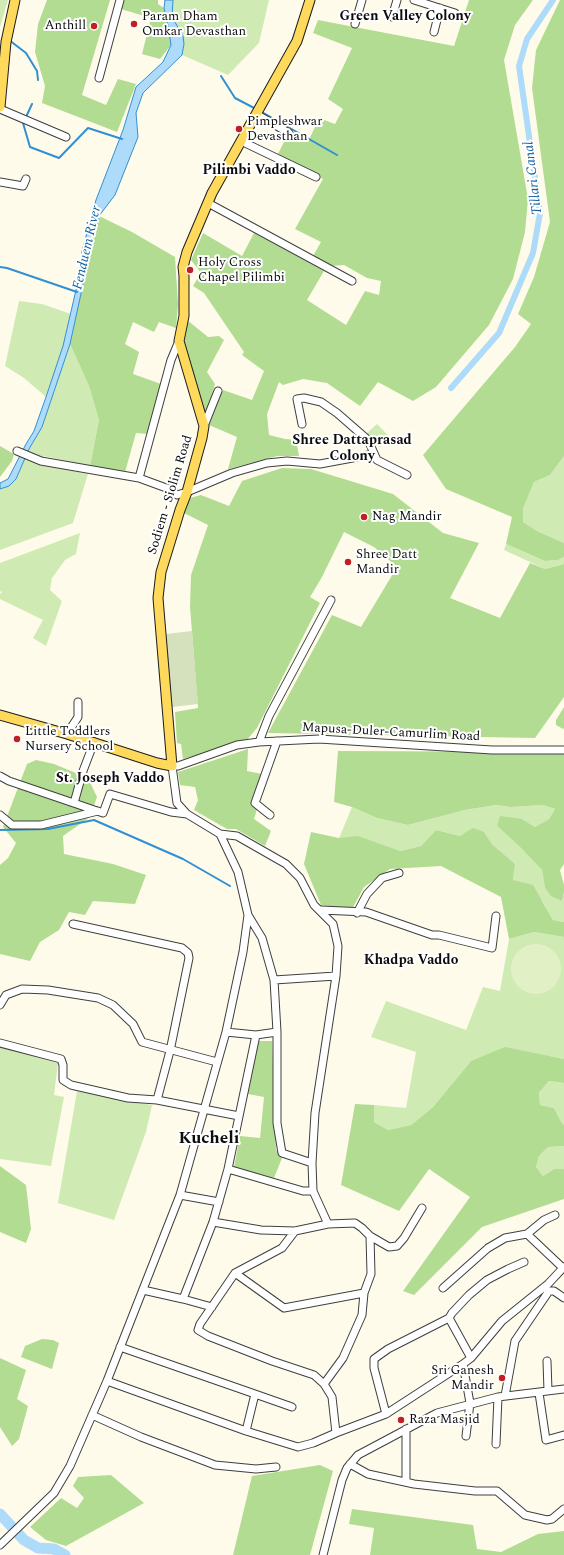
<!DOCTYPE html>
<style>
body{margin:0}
canvas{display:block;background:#fffbeb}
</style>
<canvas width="564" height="1555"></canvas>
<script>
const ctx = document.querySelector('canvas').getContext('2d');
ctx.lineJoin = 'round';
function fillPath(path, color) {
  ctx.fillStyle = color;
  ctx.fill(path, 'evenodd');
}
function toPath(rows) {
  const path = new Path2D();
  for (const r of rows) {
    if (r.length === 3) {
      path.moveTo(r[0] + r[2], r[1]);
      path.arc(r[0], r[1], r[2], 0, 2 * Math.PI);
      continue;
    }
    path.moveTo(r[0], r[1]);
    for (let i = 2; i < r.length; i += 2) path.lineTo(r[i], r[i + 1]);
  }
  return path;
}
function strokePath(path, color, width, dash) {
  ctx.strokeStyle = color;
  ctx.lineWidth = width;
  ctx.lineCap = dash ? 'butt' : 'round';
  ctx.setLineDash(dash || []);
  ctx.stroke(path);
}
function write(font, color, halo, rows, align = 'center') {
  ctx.font = font + ' Spectral,serif';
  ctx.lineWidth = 4;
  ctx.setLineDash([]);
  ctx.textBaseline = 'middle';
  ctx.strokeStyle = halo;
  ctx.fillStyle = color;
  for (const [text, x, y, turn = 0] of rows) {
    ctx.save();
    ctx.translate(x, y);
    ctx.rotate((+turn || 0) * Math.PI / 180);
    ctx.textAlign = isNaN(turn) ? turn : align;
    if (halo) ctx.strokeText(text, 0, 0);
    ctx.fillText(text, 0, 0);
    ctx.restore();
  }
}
fillPath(toPath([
 [0,0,8,0,0,27],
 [173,0,269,0,259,43,228,75,182,55,184,44,172,17],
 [19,301,42,304,71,314,63,346,46,397,24,378,5,366],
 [70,344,89,386,99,420,90,466,44,456,42,464,88,474,73,523,0,550,0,489,9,486,16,479,29,449,42,427],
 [377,424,390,437,380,447,367,433],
 [564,456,564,543,537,531,523,522,523,509,534,482,550,475],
 [80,533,76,554,65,560,52,578,50,590,62,601,46,646,33,638,43,620,0,599,0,594,2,592,0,591,0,563],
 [506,544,545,561,558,560,564,557,564,564,545,569,504,550],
 [496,805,511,807,543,805,555,809,549,819,535,827,522,819,497,826,521,848,542,870,545,888,562,901,564,892,564,922,553,920,542,900,513,880,515,864,492,844,484,832,460,836,436,830,421,846,400,851,379,845,339,838,352,807,377,818,408,825,465,810],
 [534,932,564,937,564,1059,549,1056,471,1061,433,1107,411,1125,388,1130,374,1122,374,1105,406,1108,416,1052,371,1037,386,1001,466,1030,483,987,500,991,509,939],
 [0,1047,58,1063,54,1095,64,1097,51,1166,0,1159],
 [549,1081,564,1083,564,1125,561,1123,554,1108,540,1105,539,1091],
 [77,1091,152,1105,146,1132,114,1220,58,1203],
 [564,1146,564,1169,554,1169,543,1176,536,1167,539,1156,548,1147]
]), '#cfebb3');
fillPath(toPath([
 [47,0,110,0,82,95,106,105,118,79,136,84,117,132,42,103,45,86,35,52,38,24],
 [123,0,158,0,158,4,164,8,169,30,171,45,160,59,142,54,151,18,121,9],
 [469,0,533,0,515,25,504,60,528,199,525,232,513,279,489,325,436,387,413,401,378,382,360,406,327,383,303,379,283,385,279,382,267,414,269,435,285,439,296,440,299,456,277,456,228,469,237,437,209,425,223,390,252,400,264,371,242,355,244,352,204,293,193,286,201,273,191,260,203,233,242,256,254,233,324,271,307,300,346,325,365,291,379,295,381,281,367,278,344,265,331,266,313,256,321,242,295,229,323,179,278,154,289,132,308,142,319,118,335,124,343,109,328,99,352,48,313,33,318,20,454,46],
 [560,0,564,0,564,456,550,475,534,482,523,509,523,522,537,531,564,543,564,557,558,560,545,561,506,544,512,517,446,489,423,455,515,347,531,324,518,314,534,277,550,222,532,88,536,50],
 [99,216,132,232,175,257,178,304,176,328,159,322,154,332,133,322,125,344,139,352,133,374,161,384,148,434,136,433,125,472,90,466,99,420,89,386,70,344,82,289,89,251],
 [187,320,208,337,219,336,224,340,207,372,215,384,207,409,204,413,184,344],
 [0,446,14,454,12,461,0,477],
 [282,468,311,469,393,494,443,533,479,543,450,598,500,618,530,563,545,569,564,564,564,697,535,738,268,733,332,615,361,627,397,567,374,547,344,532,322,577,310,597,320,603,257,728,246,741,183,759,181,744,177,743,175,712,198,708,190,607,191,575,208,525,184,513,190,498,201,495,229,506,242,481],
 [564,707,564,728,563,729,556,725,556,720],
 [248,749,247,771,267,775,254,819,271,831,265,846,236,829,227,829,194,810,198,800,195,787,180,785,178,772],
 [338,751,564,752,564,864,560,870,564,885,564,892,562,901,551,896,545,888,542,870,521,848,497,826,500,816,522,819,535,827,549,819,555,809,543,805,511,807,496,805,465,810,408,825,377,818,352,807,334,802],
 [36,760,54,764,88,778,97,797,90,817,63,836,64,854,113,864,146,875,135,904,93,901,85,915,69,912,59,930,40,942,30,961,0,954,0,865,8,858,16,843,3,827,27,764],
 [473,828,484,832,492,844,515,864,513,880,533,885,553,920,564,922,564,937,534,932,509,939,501,897,441,866,390,869,364,887,352,909,321,905,304,864,311,832,339,838,358,836,400,851,421,846,436,830,460,836],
 [258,1041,272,1041,276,1150,282,1158,274,1178,234,1167,240,1136,260,1138,264,1097,248,1094],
 [505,1047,564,1059,564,1083,549,1081,539,1092,540,1105,554,1108,561,1122,564,1125,564,1146,548,1147,539,1156,536,1167,543,1176,554,1169,564,1169,564,1199,482,1227,414,1295,403,1291,470,1197,429,1169,399,1211,341,1185,355,1104,374,1105,374,1122,388,1130,411,1125,433,1107,471,1061],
 [0,1166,26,1185,31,1229,26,1243,0,1232],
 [42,1339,53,1340,59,1343,52,1369,21,1357,25,1346],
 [0,1358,26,1370,17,1399,28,1406,19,1439,12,1446,0,1427],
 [320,1465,333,1471,310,1555,233,1555,252,1476],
 [111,1475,144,1503,66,1546,46,1540,30,1527,61,1498,77,1508,84,1498,73,1486,78,1477],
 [352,1509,473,1525,477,1549,501,1552,538,1534,564,1531,564,1555,370,1555,374,1528,349,1524]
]), '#b2dc92');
fillPath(toPath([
 [192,631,198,704,172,707,166,634]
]), '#d4e1bc');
fillPath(toPath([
 [536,969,25]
]), '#e2f1c5');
const water = toPath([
 [165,0,173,0,172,17,183,36,184,44,182,55,143,93,136,113,138,137,115,195,99,216,89,251,82,289,70,344,42,427,29,449,16,479,9,486,0,489,0,483,8,479,26,444,34,431,46,397,63,346,79,277,82,251,96,200,123,130,136,87,163,62,171,45,169,30,164,8,165,0]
]);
fillPath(water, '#addbf9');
strokePath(water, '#3190d3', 1);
strokePath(toPath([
 [9,40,26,53,37,71,38,80],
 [221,76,235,98,256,109],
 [260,111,337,155],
 [26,117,32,104],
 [24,121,23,123,30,147,59,158,88,128,122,139],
 [0,267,7,268,77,292],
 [0,830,48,829,94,820,183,859,230,886]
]), '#3190d3', 2);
strokePath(toPath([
 [451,388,499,333,533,253,540,213,519,66,527,39,553,0]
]), '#addbf9', 6);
strokePath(toPath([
 [0,1514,24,1540,38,1548,54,1549,65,1555]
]), '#addbf9', 11);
const minor = toPath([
 [414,0,455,13],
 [392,17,397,0],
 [355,24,362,0],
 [434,32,440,8],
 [99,78,120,0],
 [0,109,66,137],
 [256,114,289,133],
 [241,141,316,177],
 [0,182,23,186,26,179],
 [208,203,352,281],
 [302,424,297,399,304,398,321,402,337,413,368,440,377,460,407,475],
 [204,426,218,391],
 [17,451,41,461,139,478,169,489,177,495,187,492,232,473,267,463,287,461,320,464,374,454],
 [139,478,171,360,179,341],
 [67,734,78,717,78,702],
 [259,742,269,716,331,600],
 [0,776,9,781,103,813,110,794,171,812,187,814],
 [74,803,83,771,94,742],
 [0,815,12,825,41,825,98,811],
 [270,815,255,803,277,741],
 [220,834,237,836,286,864,300,878,314,905,333,924,338,946,336,976,315,1113,312,1163,313,1191,328,1224],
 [321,910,366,912,432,935,439,935,492,948,496,916],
 [357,913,367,894,382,878,399,873],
 [248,915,262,938,274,980,277,1032,277,1123,282,1153,312,1163],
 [73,924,182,948,188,953,189,958,170,1051,157,1100],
 [274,980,336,976],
 [0,1005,6,995,22,989,48,990,98,998,113,1005,133,1024,142,1042,217,1062],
 [226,1032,256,1035,277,1032],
 [0,1043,61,1059,63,1065,63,1080,71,1085,128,1098,157,1100,239,1116],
 [228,1169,303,1191,313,1191],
 [180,1195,219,1202],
 [213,1222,261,1230,295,1231,328,1224,355,1223,362,1228,370,1236,389,1247,397,1246,404,1238,422,1208],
 [295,1231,282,1248,235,1273,200,1324,198,1330,208,1336,272,1361,314,1375,324,1384,332,1397,336,1433],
 [527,1234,563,1268],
 [235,1273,284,1308,364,1293],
 [443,1288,488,1248,505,1238,527,1234,544,1220,555,1215],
 [143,1290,183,1299,212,1307],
 [183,1299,213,1222,228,1169,256,1035],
 [449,1318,471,1358],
 [120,1347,255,1394,246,1431],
 [547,1361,548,1391],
 [463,1364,470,1403,466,1436],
 [107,1381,246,1431,298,1447,313,1443,336,1433,386,1414,463,1364,471,1358,502,1321,548,1284,564,1267],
 [324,1384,343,1358,362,1315,364,1293,371,1274,370,1236],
 [539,1393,546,1440,564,1435],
 [255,1394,292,1407],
 [505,1396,515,1341,549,1291,554,1291,564,1298],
 [386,1414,374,1368,374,1359,388,1349,449,1318,452,1313,469,1295,487,1280,508,1269,524,1262],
 [92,1415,141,1437,215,1465,256,1469,276,1467],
 [496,1444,498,1397],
 [350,1464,368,1474,414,1484,475,1491,497,1491,525,1515,547,1520,552,1519,564,1509],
 [406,1482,406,1429],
 [0,1545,54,1493,70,1466,107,1381,180,1195,226,1032,243,952,248,915,238,872,220,834,187,814,177,803,172,766,178,766,237,745,259,742,319,739,492,750,564,750],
 [323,1555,342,1480,347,1468,358,1455,437,1413,498,1397,564,1389]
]);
const major = toPath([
 [0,107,6,42,15,0],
 [0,715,67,734,157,763,172,766,158,598,161,572,180,510,187,492,202,438,204,426,179,341,184,316,184,276,183,267,187,252,212,193,297,41,310,0]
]);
strokePath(minor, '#3f3f3f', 9);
strokePath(major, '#1d1d1d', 11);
strokePath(minor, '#fff', 7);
strokePath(major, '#fed95b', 9);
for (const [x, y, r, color] of [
 [134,24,4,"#c11f24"],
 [94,26,4,"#c11f24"],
 [239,129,4,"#c11f24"],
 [190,270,4,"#c11f24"],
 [364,517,4,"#c11f24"],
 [348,562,4,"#c11f24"],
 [17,739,4,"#c11f24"],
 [502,1378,4,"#c11f24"],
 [401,1420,4,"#c11f24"]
]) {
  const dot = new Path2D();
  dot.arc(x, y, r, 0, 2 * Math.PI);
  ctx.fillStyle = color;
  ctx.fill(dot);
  strokePath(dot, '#fff', 1.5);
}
write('13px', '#0c0c0c', '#fff', [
 ["Param Dham",142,17],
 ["Omkar Devasthan",142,32],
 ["Anthill",86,26,"right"],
 ["Pimpleshwar",247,122],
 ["Devasthan",247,137],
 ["Holy Cross",198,263],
 ["Chapel Pilimbi",198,278],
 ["Nag Mandir",372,517],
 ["Shree Datt",356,555],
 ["Mandir",356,570],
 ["Little Toddlers",25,732],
 ["Nursery School",25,747],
 ["Sri Ganesh",494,1371,"right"],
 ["Mandir",494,1386,"right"],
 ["Raza Masjid",409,1420]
], 'left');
write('13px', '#0c0c0c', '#fff', [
 ["Sodiem - Siolim Road",171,495,-73],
 ["Mapusa-Duler-Camurlim Road",391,733,3]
]);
write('bold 14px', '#0c0c0c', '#fff', [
 ["Green Valley Colony",405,17],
 ["Pilimbi Vaddo",249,171],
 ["Shree Dattaprasad",352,441],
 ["Colony",352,457],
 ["St. Joseph Vaddo",110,779],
 ["Khadpa Vaddo",411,961]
]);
write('italic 14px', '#1161a2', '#fff', [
 ["Tillari Canal",534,178,-97],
 ["Fenduem River",88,248,-77]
]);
write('bold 17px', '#0c0c0c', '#fff', [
 ["Kucheli",209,1140]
]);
</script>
